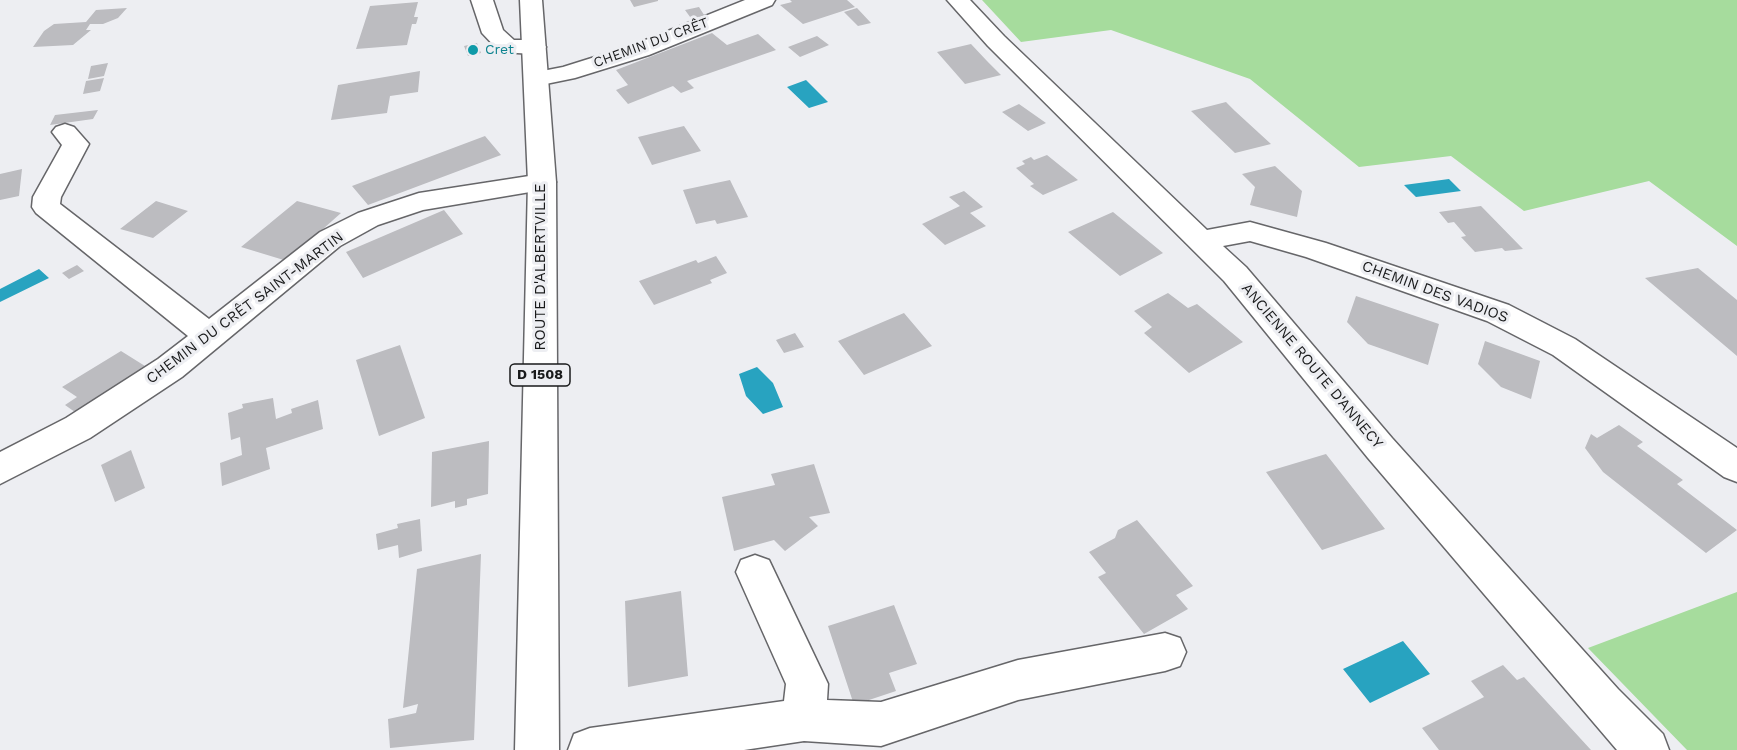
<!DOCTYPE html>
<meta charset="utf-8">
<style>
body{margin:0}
canvas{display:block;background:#edeef2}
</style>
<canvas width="1737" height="750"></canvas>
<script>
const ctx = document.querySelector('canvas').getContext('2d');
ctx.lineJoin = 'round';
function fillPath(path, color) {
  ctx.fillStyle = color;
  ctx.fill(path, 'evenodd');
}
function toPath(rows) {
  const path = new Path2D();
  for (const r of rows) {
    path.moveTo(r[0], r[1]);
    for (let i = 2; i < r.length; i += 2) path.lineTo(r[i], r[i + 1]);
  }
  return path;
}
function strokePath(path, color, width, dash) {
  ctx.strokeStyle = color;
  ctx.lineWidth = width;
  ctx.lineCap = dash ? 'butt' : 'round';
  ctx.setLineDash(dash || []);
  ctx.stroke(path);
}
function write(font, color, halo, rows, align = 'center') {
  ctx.font = font + ' "Work Sans",sans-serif';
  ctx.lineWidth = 6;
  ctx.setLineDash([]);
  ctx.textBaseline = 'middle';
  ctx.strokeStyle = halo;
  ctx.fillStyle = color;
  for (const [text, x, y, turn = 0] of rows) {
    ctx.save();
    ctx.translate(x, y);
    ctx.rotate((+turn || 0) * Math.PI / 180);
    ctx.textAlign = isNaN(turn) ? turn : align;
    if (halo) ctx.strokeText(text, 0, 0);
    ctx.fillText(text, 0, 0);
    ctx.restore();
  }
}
fillPath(toPath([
 [982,0,1737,0,1737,246,1649,181,1524,211,1451,156,1359,167,1250,79,1111,30,1021,42],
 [1737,592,1737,750,1687,750,1588,648]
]), '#a6dc9d');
fillPath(toPath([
 [806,80,828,102,809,108,787,87],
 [1449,179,1461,191,1416,197,1404,185],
 [39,269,49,278,0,302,0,289],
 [757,367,773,383,783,407,763,414,746,396,739,374],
 [1403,641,1430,674,1370,703,1343,669]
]), '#28a3c0');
fillPath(toPath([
 [630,0,658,0,658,1,634,7],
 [790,0,847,0,855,7,803,24,780,5,792,2],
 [418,2,414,17,418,17,417,21,416,24,412,24,407,45,356,49,370,6],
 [699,7,706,18,693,21,685,10],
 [127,8,118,18,103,24,90,24,86,30,91,30,73,45,33,47,44,31,54,24,86,22,96,10],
 [857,8,871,23,858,26,844,12],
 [712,33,727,45,758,34,776,50,687,81,694,88,681,93,673,86,628,104,616,90,628,85,616,70],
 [817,36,829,45,800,57,788,47],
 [477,43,481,53,468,56,464,46],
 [971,44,987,61,1001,75,965,84,937,52],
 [108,63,104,76,88,79,91,66],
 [420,71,418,92,390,96,387,113,331,120,338,85],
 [104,78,100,91,83,94,86,81],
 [1226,102,1235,111,1271,144,1235,153,1191,111],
 [1019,104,1046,123,1028,131,1002,112],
 [98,110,93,119,50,125,55,115],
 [684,126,701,151,652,165,638,137],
 [485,136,501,155,368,205,352,186],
 [1047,155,1078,180,1043,195,1030,186,1034,184,1016,168,1025,164,1022,161,1031,157,1034,160],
 [1275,166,1302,191,1297,217,1250,205,1255,187,1242,174],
 [22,169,19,196,0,200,0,174],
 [730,180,748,217,717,224,715,220,696,224,683,190],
 [964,191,983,207,970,213,986,226,945,245,922,224,960,206,949,197],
 [156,201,188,211,153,238,120,229],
 [297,201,341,213,287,261,241,247],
 [1481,206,1523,249,1505,251,1502,248,1475,252,1461,237,1466,236,1454,222,1448,223,1439,212],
 [444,210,463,234,363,278,346,252],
 [1113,212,1163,253,1120,276,1068,232],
 [716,256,727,273,710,280,712,283,654,305,639,281,696,260,698,263],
 [77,265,84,271,69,279,62,273],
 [1698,268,1737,300,1737,356,1645,278],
 [1168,293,1188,308,1197,304,1243,342,1189,373,1144,333,1152,327,1134,311],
 [1356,296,1439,324,1428,365,1368,344,1347,322],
 [904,313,932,346,864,375,838,341],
 [795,333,804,347,784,353,776,340],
 [1485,341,1540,361,1531,399,1501,387,1478,364],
 [400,345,425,418,379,436,356,360],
 [121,351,145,366,156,359,163,365,82,417,65,405,77,397,62,387],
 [273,398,276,419,292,413,291,409,318,400,323,429,266,448,270,469,222,486,220,463,242,455,240,437,231,440,228,413,243,408,242,404],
 [1619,425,1643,442,1637,446,1683,480,1677,484,1737,530,1706,553,1603,472,1585,448,1591,434,1597,438],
 [489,441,488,494,467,499,467,505,455,508,455,501,431,507,432,452],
 [131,450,145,488,115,502,101,465],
 [1326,454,1385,529,1322,550,1266,472],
 [814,464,830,513,809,517,818,526,785,551,774,540,734,551,722,497,775,485,771,474],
 [420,519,422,551,399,558,398,545,378,550,376,534,398,528,397,524],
 [1137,520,1193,586,1176,595,1188,609,1144,634,1098,577,1106,573,1089,552,1115,538,1118,530],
 [481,554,474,740,390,748,388,719,416,713,418,704,403,708,417,569],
 [681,591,688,676,628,687,625,601],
 [894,605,917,664,889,673,896,691,854,705,828,626],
 [1503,665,1517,680,1524,677,1591,750,1439,750,1422,728,1484,697,1471,681]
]), '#bcbcc0');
const minor = toPath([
 [471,0,493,0,503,30,514,40,534,40,542,42,546,47,542,52,534,54,500,52,482,33,471,0],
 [745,0,775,0,772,5,649,55,575,78,536,86,527,84,524,79,527,74,563,67,633,45,745,0],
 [947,0,970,0,1004,36,1207,230,1250,222,1326,243,1509,305,1575,339,1737,448,1737,482,1724,477,1553,355,1487,321,1306,257,1250,241,1223,246,1246,267,1392,438,1618,689,1663,734,1669,750,1617,750,1368,458,1224,281,988,46,947,0],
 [65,124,74,127,89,144,61,197,60,204,209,319,320,232,358,213,419,193,542,174,552,176,556,182,552,188,542,190,423,210,378,225,340,246,182,377,90,438,0,484,0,452,66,418,158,359,188,336,36,213,32,207,33,197,62,145,52,132,56,127,65,124],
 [755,555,769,560,828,684,827,700,881,702,1018,660,1165,633,1180,638,1186,652,1180,666,1165,671,1018,700,881,746,804,741,744,750,568,750,574,734,590,728,784,701,786,684,736,572,741,560,755,555]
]);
const major = toPath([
 [520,0,542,0,556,182,559,750,515,750,528,182,520,0]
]);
strokePath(minor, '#666669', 3);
strokePath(major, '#666669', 3);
fillPath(minor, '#fff');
fillPath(major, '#fff');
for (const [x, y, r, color] of [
 [473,50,6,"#0f9aa8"]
]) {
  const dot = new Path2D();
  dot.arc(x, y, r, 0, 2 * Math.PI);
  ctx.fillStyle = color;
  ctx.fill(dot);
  strokePath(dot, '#edeef2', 2);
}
write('14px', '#191a1b', '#edeef2', [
 ["CHEMIN DU CRÊT",651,43,-20]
]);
write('14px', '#0d838f', '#edeef2', [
 ["Cret",485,50]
], 'left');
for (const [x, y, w] of [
 [540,375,60]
]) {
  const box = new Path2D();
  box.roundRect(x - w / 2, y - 11, w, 22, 4.5);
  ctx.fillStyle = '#edeef2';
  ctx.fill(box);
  strokePath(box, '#191a1b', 1.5);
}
write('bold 14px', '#191a1b', null, [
 ["D 1508",540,375]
]);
write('15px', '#191a1b', '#edeef2', [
 ["ROUTE D'ALBERTVILLE",541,267,-90],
 ["CHEMIN DES VADIOS",1435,292,20],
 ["CHEMIN DU CRÊT SAINT-MARTIN",245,308,-37],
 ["ANCIENNE ROUTE D'ANNECY",1312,366,50]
]);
</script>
